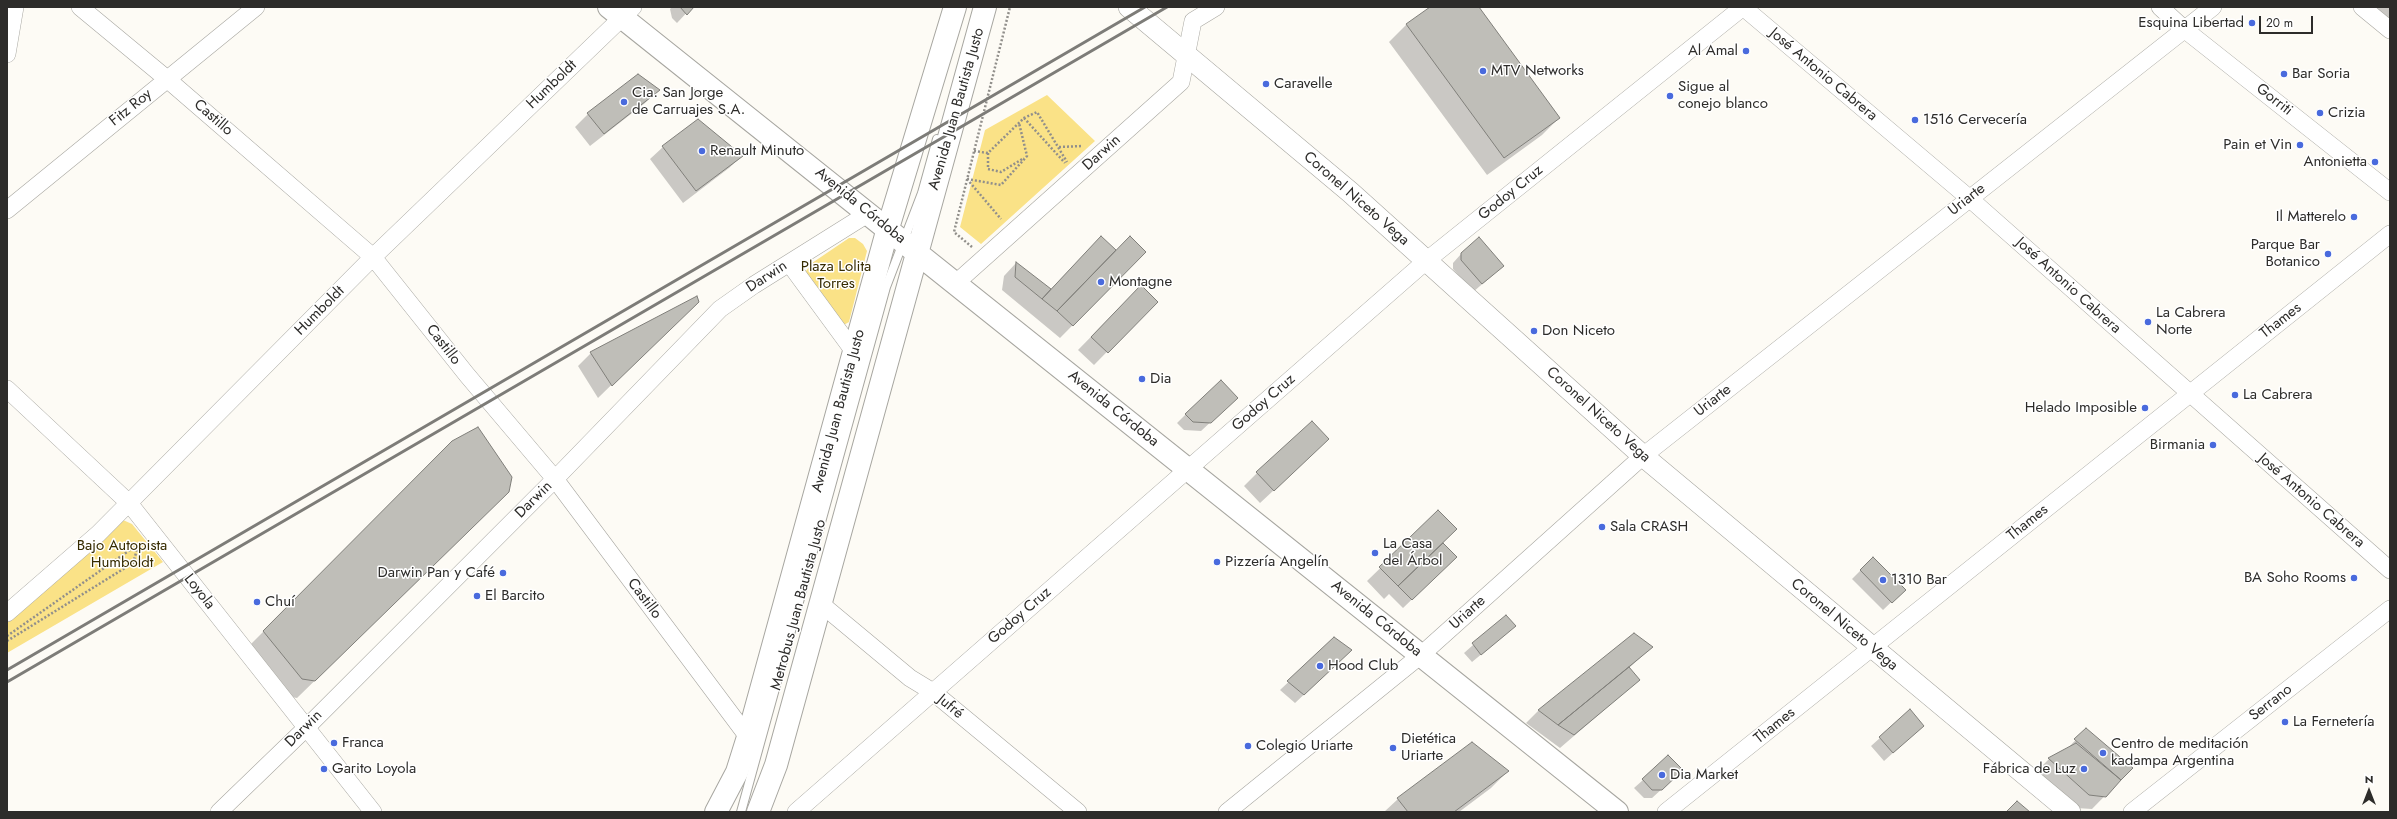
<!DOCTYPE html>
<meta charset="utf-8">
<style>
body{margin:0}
#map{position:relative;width:2397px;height:819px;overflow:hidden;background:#fdfbf5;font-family:Jost,sans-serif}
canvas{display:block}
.frame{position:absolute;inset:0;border:8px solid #2d2c2a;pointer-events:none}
.north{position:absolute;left:2349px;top:771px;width:40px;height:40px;-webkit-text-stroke:3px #fff;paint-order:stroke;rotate:0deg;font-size:11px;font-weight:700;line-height:16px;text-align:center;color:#2d2c2a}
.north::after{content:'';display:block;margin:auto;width:14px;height:18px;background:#2d2c2a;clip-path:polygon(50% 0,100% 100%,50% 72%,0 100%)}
.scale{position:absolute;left:2259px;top:16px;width:54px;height:18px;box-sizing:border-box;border:2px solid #2d2c2a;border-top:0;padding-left:5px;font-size:12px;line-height:14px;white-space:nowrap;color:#2d2c2a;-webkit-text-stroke:3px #fff;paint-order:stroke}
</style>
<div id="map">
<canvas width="2397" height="819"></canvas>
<div class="frame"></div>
<div class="north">N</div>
<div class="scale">20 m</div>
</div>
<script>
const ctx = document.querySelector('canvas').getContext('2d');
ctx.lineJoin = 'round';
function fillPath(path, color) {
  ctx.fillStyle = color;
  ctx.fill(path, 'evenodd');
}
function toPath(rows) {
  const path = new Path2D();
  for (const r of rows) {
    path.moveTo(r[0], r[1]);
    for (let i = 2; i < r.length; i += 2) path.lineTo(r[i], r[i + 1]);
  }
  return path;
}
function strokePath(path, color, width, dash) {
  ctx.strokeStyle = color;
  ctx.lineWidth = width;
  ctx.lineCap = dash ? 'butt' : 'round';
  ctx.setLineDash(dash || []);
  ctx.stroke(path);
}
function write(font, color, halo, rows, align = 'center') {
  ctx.font = font + ' Jost,sans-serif';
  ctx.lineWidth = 3;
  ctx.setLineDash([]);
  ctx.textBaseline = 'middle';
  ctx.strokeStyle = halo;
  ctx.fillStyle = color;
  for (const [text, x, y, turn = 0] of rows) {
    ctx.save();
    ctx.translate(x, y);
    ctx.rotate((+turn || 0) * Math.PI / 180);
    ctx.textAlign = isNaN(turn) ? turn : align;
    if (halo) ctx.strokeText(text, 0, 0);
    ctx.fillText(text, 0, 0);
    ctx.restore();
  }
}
fillPath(toPath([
 [1047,95,1095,141,981,244,960,227,985,130],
 [849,238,855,238,863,244,867,251,849,322,842,326,807,278,806,271,812,263],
 [123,520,132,524,163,562,7,653,7,622]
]), '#fae287');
fillPath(toPath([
 [672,7,692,7,677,23,672,18,670,9],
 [1431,7,1478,7,1559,118,1542,135,1487,175,1389,42,1406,25],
 [2358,7,2390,7,2390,34],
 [658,90,645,103,590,146,575,127,588,114],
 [663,147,742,156,729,168,683,203,650,159],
 [1101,237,1116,252,1145,252,1060,338,1002,290,1004,276,1016,263,1050,290],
 [1461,254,1494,274,1473,292,1453,269,1453,263],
 [1128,299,1156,302,1094,365,1078,350],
 [684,314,598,398,578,366,591,353],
 [1228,406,1201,431,1184,430,1177,423,1186,414],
 [453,442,491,509,297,698,285,696,247,648],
 [1315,452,1260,503,1244,486,1257,473],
 [1438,512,1442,543,1456,557,1403,608,1389,594,1384,599,1367,581],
 [1873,558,1904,590,1883,610,1852,579],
 [1506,616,1506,634,1472,662,1464,653],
 [1334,639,1342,659,1295,703,1280,690],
 [1652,647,1629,668,1639,680,1560,748,1526,723,1539,710],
 [1910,711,1923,726,1884,761,1871,746],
 [2086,729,2132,768,2092,809,2076,808,2036,772,2049,759,2067,749],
 [1508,771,1491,788,1459,812,1384,812,1398,799],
 [1673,779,1652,798,1644,798,1634,788,1643,780]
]), '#0003');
const building = toPath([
 [680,7,694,7,687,15,680,7],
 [1430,7,1479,7,1560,118,1504,158,1406,24,1430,7],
 [638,74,660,90,604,134,587,113,638,74],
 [698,119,743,156,696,191,662,146,698,119],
 [1101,236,1116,250,1057,311,1042,299,1101,236],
 [1130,236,1146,252,1073,326,1057,311,1130,236],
 [1479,237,1504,266,1482,284,1461,260,1461,253,1479,237],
 [1016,262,1051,289,1042,299,1015,277,1016,262],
 [1141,285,1158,302,1108,353,1091,337,1141,285],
 [697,296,699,302,612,386,590,352,697,296],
 [1221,380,1238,398,1211,423,1193,422,1185,414,1221,380],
 [1312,421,1329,439,1274,491,1256,472,1312,421],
 [478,427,512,477,509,492,315,681,302,679,263,631,452,441,478,427],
 [1438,510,1457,529,1398,586,1379,567,1438,510],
 [1443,543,1457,557,1412,600,1398,586,1443,543],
 [1873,557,1906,590,1892,603,1860,570,1873,557],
 [1506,615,1516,626,1481,655,1472,643,1506,615],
 [1634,633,1653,647,1558,725,1538,710,1634,633],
 [1334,637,1352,650,1304,695,1287,681,1334,637],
 [1629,667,1640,680,1574,735,1558,725,1629,667],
 [1910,709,1924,726,1893,753,1879,737,1910,709],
 [2086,728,2133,768,2121,780,2074,739,2086,728],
 [1472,742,1509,771,1454,812,1408,812,1397,798,1472,742],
 [2076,743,2121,780,2106,797,2089,795,2048,758,2076,743],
 [1668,755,1683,770,1662,790,1652,790,1642,779,1668,755],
 [2017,801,2030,812,2006,812,2017,801]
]);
fillPath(building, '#bfbeb8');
strokePath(building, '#807f7a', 1);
const service = toPath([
 [741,812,886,287,922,193,937,139]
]);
const minor = toPath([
 [80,7,167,79,373,257,467,375,555,479,748,737],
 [1743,7,1969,198,2390,570],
 [2160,7,2184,29,2390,192],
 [2362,7,2390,30],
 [7,54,15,7],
 [7,210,256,7],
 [789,263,855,353],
 [956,283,1181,82,1193,21,1216,7],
 [7,389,129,503,373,812],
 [821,604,910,678,933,692,1078,812],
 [7,613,98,534,373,257,633,7],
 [219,812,306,728,555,479,720,309,754,285,869,213],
 [796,812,1426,261,1743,7],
 [1227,812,1421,655,1643,456,2213,7],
 [1666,812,2390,234],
 [2132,812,2390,609]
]);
const tertiary = toPath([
 [1129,7,1350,192,1643,456,2070,812]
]);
const primary = toPath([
 [609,7,1617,812],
 [716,812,737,772,748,737,888,228,955,7],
 [758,812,776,765,985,7]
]);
strokePath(service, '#a7a6a0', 10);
strokePath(minor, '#a7a6a0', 18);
strokePath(tertiary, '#a7a6a0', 22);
strokePath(primary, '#a7a6a0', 24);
strokePath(toPath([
 [1024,118,1065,163],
 [1059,147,1082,146],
 [974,151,988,153,1024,118,1037,112,1067,162],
 [988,153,988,169,1001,172,1024,158],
 [967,179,1001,185,1027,156,1019,123],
 [967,179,1001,219],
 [972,247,954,232,1010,7],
 [7,636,137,545],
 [7,641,133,563,139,543]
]), '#918f8b', 2.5, [2, 2]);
strokePath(service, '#fff', 8);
strokePath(minor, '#fff', 17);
strokePath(tertiary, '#fff', 21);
strokePath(primary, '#fff', 22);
strokePath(toPath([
 [7,670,1145,7],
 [7,682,1167,7]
]), '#7d7c78', 3);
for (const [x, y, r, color] of [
 [2252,23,4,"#496add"],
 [1746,51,4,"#496add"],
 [1483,71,4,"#496add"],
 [2284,74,4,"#496add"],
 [1266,84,4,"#496add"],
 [1670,96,4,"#496add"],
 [624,102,4,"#496add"],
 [2320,113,4,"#496add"],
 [1915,120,4,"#496add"],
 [2300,145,4,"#496add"],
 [702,151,4,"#496add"],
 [2375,162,4,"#496add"],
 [2354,217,4,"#496add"],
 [2328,254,4,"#496add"],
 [1101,282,4,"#496add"],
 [2148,322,4,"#496add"],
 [1534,331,4,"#496add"],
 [1142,379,4,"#496add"],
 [2235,395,4,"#496add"],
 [2145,408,4,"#496add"],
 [2213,445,4,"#496add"],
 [1602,527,4,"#496add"],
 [1375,553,4,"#496add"],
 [1217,562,4,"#496add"],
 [503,573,4,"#496add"],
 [2354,578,4,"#496add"],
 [1883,580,4,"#496add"],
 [477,596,4,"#496add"],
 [257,602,4,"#496add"],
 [1320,666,4,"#496add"],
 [2285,722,4,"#496add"],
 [334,743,4,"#496add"],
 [1248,746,4,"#496add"],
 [1393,748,4,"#496add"],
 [2103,753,4,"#496add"],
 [324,769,4,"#496add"],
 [2084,769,4,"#496add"],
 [1662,775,4,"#496add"]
]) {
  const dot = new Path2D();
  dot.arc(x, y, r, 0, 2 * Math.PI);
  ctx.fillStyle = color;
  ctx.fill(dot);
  strokePath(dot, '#fff', 1.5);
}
write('15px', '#2d2c2a', '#fff', [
 ["Esquina Libertad",2244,23,"right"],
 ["Al Amal",1738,51,"right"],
 ["MTV Networks",1491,71],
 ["Bar Soria",2292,74],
 ["Caravelle",1274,84],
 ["Sigue al",1678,87],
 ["conejo blanco",1678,104],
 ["Cia. San Jorge",632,93],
 ["de Carruajes S.A.",632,110],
 ["Crizia",2328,113],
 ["1516 Cervecería",1923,120],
 ["Pain et Vin",2292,145,"right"],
 ["Renault Minuto",710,151],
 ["Antonietta",2367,162,"right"],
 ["Il Matterelo",2346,217,"right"],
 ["Parque Bar",2320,245,"right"],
 ["Botanico",2320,262,"right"],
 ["Montagne",1109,282],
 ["La Cabrera",2156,313],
 ["Norte",2156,330],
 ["Don Niceto",1542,331],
 ["Dia",1150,379],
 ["La Cabrera",2243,395],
 ["Helado Imposible",2137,408,"right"],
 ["Birmania",2205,445,"right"],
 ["Sala CRASH",1610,527],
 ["La Casa",1383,544],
 ["del Árbol",1383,561],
 ["Pizzería Angelín",1225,562],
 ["Darwin Pan y Café",495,573,"right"],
 ["BA Soho Rooms",2346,578,"right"],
 ["1310 Bar",1891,580],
 ["El Barcito",485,596],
 ["Chuí",265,602],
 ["Hood Club",1328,666],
 ["La Fernetería",2293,722],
 ["Dietética",1401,739],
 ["Uriarte",1401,756],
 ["Franca",342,743],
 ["Centro de meditación",2111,744],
 ["kadampa Argentina",2111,761],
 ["Colegio Uriarte",1256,746],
 ["Garito Loyola",332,769],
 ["Fábrica de Luz",2076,769,"right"],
 ["Dia Market",1670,775]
], 'left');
write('15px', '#2d2c2a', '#fff', [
 ["José Antonio Cabrera",1823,75,40],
 ["Humboldt",552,85,-44],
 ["Gorriti",2274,100,38],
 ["Fitz Roy",131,108,-39],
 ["Avenida Juan Bautista Justo",957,109,-74],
 ["Castillo",213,118,41],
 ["Darwin",1102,153,-42],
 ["Godoy Cruz",1511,193,-39],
 ["Coronel Niceto Vega",1356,199,41],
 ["Uriarte",1967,200,-38],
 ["Avenida Córdoba",860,206,39],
 ["Darwin",767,277,-33],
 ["José Antonio Cabrera",2068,286,42],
 ["Humboldt",320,311,-45],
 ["Thames",2281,321,-38],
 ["Castillo",443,345,52],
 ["Uriarte",1713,401,-38],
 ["Godoy Cruz",1264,403,-41],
 ["Avenida Córdoba",1113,409,39],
 ["Avenida Juan Bautista Justo",839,411,-75],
 ["Coronel Niceto Vega",1598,415,42],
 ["Darwin",534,500,-45],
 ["José Antonio Cabrera",2311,501,41],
 ["Thames",2028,523,-39],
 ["Loyola",199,592,52],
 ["Castillo",644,599,53],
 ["Metrobus Juan Bautista Justo",799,605,-75],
 ["Uriarte",1468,613,-42],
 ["Godoy Cruz",1020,616,-41],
 ["Avenida Córdoba",1376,619,39],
 ["Coronel Niceto Vega",1844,625,40],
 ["Serrano",2271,703,-38],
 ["Jufré",950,707,40],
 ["Thames",1775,726,-39],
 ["Darwin",304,729,-45]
]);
write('15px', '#362b00', '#fff', [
 ["Plaza Lolita",836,267],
 ["Torres",836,284],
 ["Bajo Autopista",122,546],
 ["Humboldt",122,563]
]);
</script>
